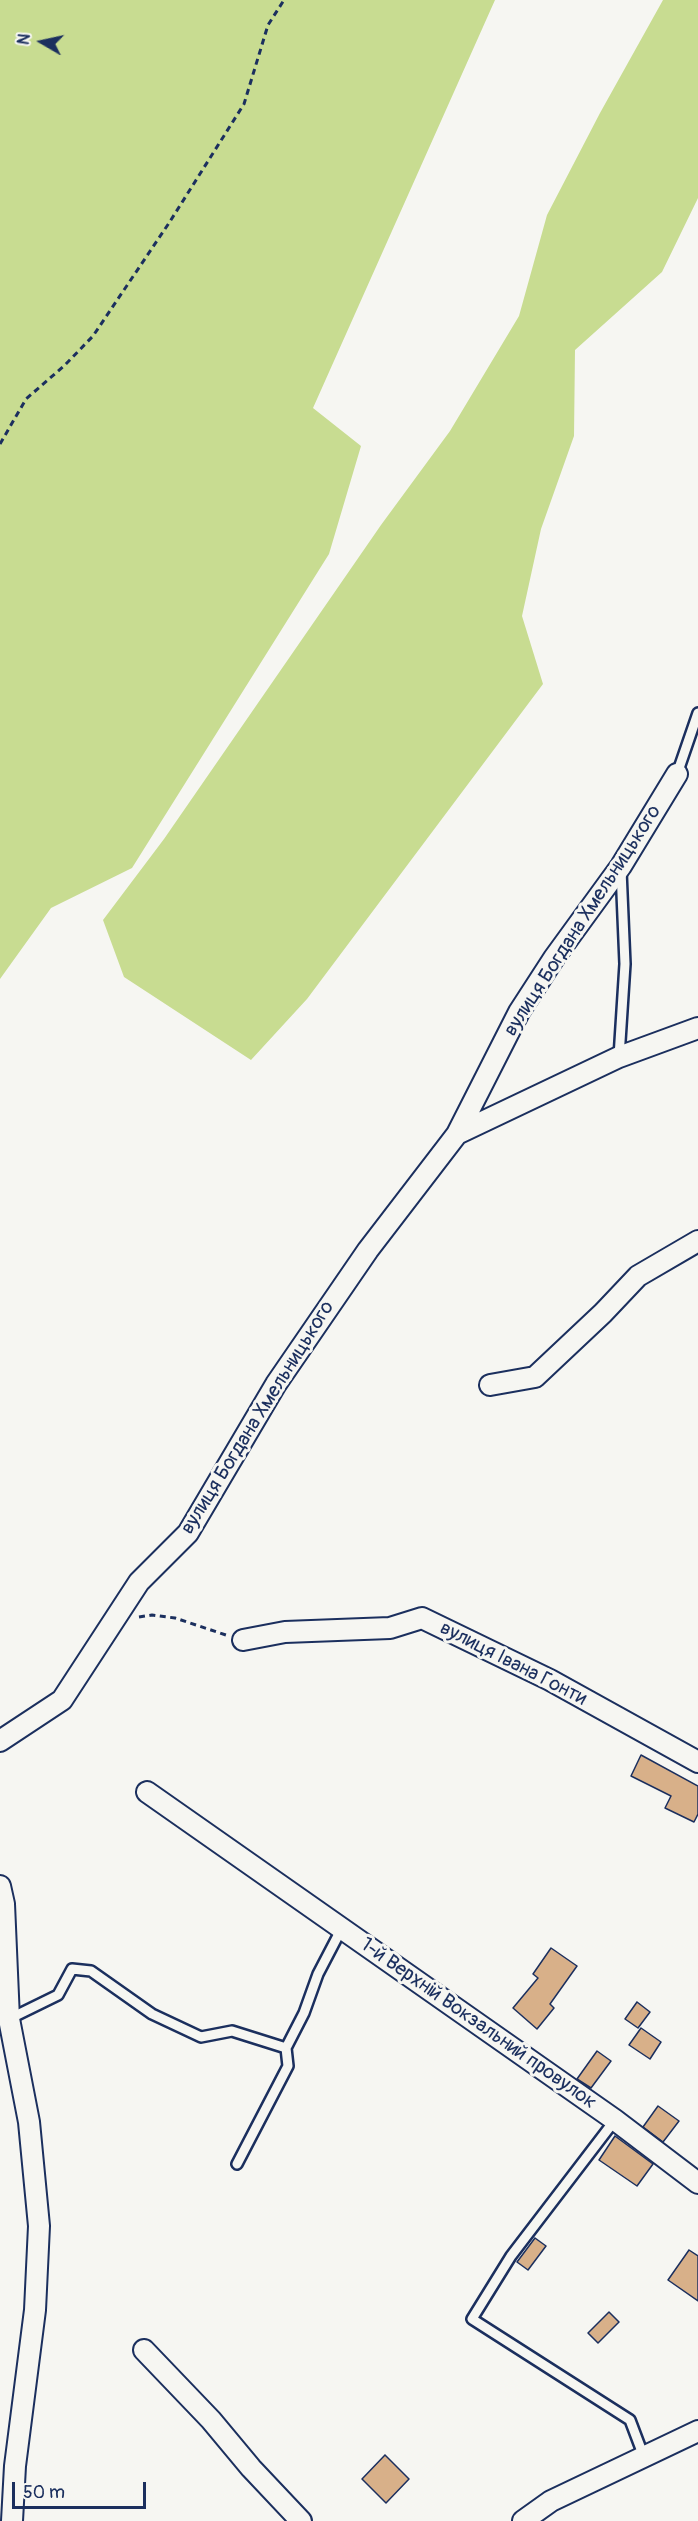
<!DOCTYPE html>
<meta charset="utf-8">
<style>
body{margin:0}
#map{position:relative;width:698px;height:2521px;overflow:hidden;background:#f6f6f2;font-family:Pangolin,sans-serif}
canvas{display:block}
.north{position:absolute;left:12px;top:12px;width:60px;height:60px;-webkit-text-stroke:4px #f6f6f2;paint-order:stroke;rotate:279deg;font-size:16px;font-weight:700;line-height:24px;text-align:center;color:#1b2f5e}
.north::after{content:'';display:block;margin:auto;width:21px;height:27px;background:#1b2f5e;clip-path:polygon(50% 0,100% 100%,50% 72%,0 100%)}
.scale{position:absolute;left:12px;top:2482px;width:134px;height:27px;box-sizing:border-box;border:3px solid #1b2f5e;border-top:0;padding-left:8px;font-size:18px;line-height:21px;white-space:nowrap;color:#1b2f5e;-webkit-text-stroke:4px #f6f6f2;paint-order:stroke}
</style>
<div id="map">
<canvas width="698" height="2521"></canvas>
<div class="north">N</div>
<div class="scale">50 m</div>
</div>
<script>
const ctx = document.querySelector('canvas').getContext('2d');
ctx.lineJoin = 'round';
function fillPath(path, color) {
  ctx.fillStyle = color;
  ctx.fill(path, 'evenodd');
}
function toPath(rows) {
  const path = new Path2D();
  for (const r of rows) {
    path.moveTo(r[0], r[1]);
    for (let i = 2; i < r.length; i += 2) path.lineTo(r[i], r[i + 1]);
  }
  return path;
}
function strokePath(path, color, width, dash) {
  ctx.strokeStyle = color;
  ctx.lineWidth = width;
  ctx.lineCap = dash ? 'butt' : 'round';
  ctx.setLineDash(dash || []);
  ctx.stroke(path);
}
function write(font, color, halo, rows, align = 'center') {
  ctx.font = font + ' Pangolin,sans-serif';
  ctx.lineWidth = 6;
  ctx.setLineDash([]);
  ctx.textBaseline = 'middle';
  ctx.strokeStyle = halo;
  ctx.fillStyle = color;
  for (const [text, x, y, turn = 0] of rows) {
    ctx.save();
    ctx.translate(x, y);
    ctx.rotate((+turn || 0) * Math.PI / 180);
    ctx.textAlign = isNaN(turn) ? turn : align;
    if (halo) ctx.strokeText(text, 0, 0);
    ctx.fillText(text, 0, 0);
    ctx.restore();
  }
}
fillPath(toPath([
 [0,0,495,0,313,408,361,446,329,554,132,868,51,908,0,979],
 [663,0,698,0,698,198,662,272,575,350,574,436,541,529,522,616,543,684,307,999,251,1060,124,977,103,920,164,839,381,525,450,431,519,316,547,215,600,113]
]), '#c8dc91');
const building = toPath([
 [641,1755,698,1786,698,1814,694,1822,665,1808,671,1796,631,1776,641,1755],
 [551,1948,577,1966,550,2004,554,2008,537,2029,513,2008,538,1978,533,1974,551,1948],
 [637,2002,650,2012,638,2028,625,2019,637,2002],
 [641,2028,661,2042,650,2059,629,2045,641,2028],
 [597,2051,611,2061,591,2088,577,2079,597,2051],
 [658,2106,679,2121,663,2142,643,2127,658,2106],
 [615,2136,653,2164,637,2186,599,2160,615,2136],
 [535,2238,546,2246,528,2270,517,2262,535,2238],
 [689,2250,698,2256,698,2301,668,2280,689,2250],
 [609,2312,619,2322,598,2343,588,2333,609,2312],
 [385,2455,409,2479,386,2503,362,2479,385,2455]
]);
fillPath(building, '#d8b089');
strokePath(building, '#1b2f5e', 1.5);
const service = toPath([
 [677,774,698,713],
 [619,1057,625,964,621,870],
 [9,2019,58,1995,72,1969,91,1971,152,2014,201,2037,232,2031,286,2048],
 [615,2120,511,2256,472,2319,630,2420,644,2457],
 [237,2164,288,2066,286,2048,304,2013,318,1974,342,1928]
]);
const minor = toPath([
 [457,1134,619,1057,698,1028],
 [490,1385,535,1377,603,1313,638,1276,698,1241],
 [243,1640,285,1632,390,1628,422,1618,550,1680,698,1762],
 [0,1741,62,1700,139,1582,188,1533,276,1384,368,1250,457,1134,519,1012,554,958,621,866,677,774],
 [147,1792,615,2120,698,2183],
 [0,1886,4,1904,9,2019,29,2122,39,2226,35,2310,15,2466,12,2521],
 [144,2350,211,2420,251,2468,301,2521],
 [523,2521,551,2501,698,2431]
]);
strokePath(service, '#1b2f5e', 14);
strokePath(minor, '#1b2f5e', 24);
strokePath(toPath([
 [0,444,26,399,65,365,93,336,169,223,244,104,268,25,284,0],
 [139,1617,152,1615,175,1618,226,1635]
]), '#1b2f5e', 3, [6, 4.5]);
strokePath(service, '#f6f6f2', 9);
strokePath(minor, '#f6f6f2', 20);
write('20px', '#1b2f5e', '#f6f6f2', [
 ["вулиця Богдана Хмельницького",583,921,-57],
 ["вулиця Богдана Хмельницького",258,1418,-58],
 ["вулиця Івана Гонти",513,1664,27],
 ["1-й Верхній Вокзальний провулок",478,2024,35]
]);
</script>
